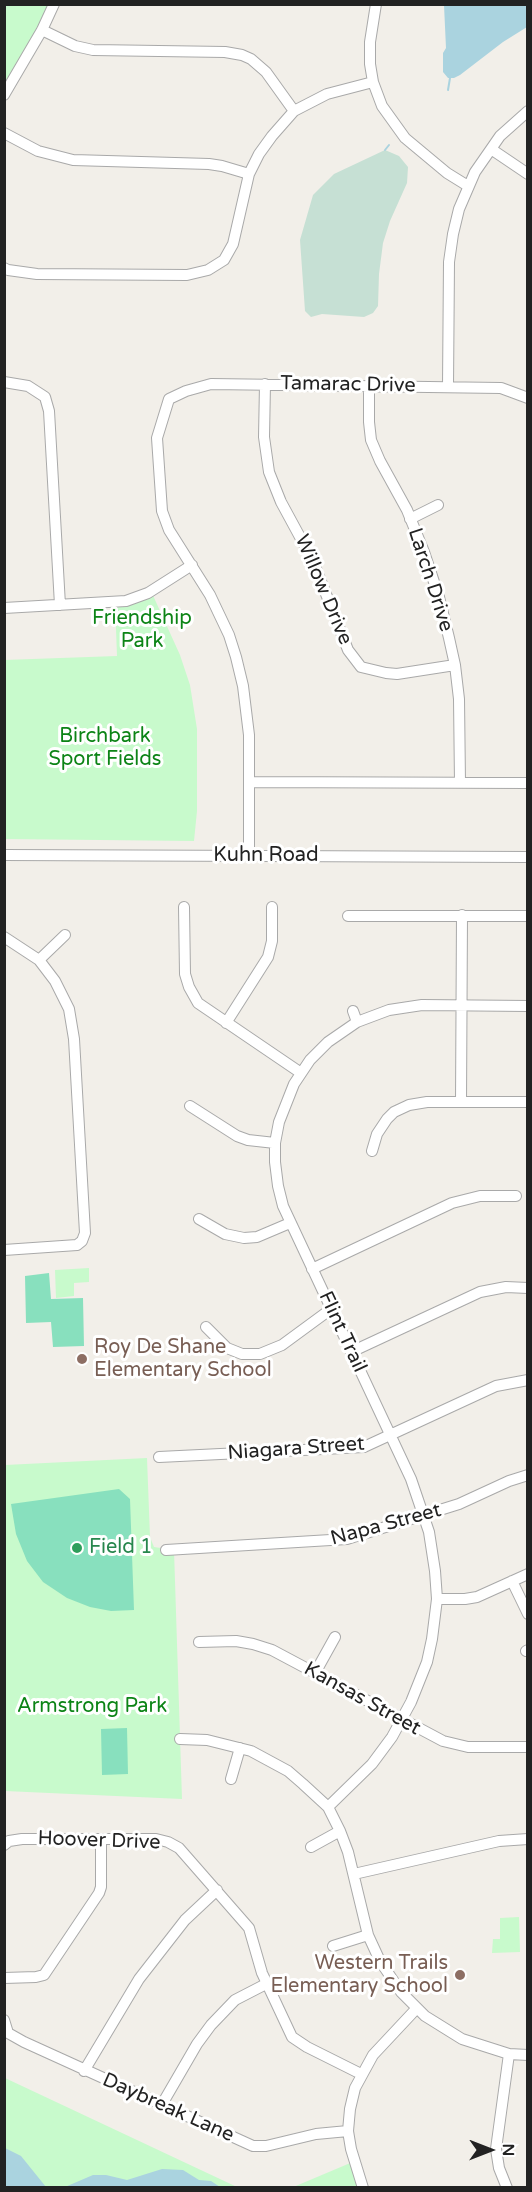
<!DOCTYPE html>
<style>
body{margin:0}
#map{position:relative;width:532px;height:2192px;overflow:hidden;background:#f2efe9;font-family:"Varela Round",sans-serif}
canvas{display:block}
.frame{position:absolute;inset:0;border:6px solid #222;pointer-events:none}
.north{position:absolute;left:460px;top:2120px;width:60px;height:60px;-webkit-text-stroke:4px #fff;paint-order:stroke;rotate:90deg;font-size:16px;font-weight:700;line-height:24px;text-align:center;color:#222}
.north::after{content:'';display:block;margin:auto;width:21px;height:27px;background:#222;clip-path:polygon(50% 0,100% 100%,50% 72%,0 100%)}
</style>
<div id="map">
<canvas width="532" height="2192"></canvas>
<div class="frame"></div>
<div class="north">N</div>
</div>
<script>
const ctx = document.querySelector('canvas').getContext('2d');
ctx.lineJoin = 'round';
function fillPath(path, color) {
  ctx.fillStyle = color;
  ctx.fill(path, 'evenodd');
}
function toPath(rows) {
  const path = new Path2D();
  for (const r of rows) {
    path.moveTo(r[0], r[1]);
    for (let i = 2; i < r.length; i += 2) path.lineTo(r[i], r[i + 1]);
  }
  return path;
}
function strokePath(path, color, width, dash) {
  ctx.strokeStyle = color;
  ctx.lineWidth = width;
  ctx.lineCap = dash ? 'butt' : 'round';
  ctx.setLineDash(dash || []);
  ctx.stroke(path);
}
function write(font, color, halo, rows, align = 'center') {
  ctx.font = font + ' "Varela Round",sans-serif';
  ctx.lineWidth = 6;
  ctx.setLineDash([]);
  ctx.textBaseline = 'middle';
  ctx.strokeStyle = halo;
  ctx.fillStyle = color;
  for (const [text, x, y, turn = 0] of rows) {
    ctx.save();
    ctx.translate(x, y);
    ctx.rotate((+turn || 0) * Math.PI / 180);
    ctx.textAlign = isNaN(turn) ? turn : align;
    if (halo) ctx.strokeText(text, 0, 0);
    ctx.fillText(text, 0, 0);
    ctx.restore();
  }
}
fillPath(toPath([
 [385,150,399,156,408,167,407,183,390,221,383,243,379,274,378,306,373,313,364,317,322,314,311,317,305,311,300,240,313,195,334,174]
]), '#c6e0d4');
fillPath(toPath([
 [5,5,49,5,39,28,5,86],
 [151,591,180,655,190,685,197,729,197,811,194,841,5,839,4,660,117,656,115,602],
 [89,1268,89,1282,74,1283,74,1296,56,1298,55,1270],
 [147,1458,150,1537,154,1547,174,1550,182,1799,5,1791,5,1465],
 [519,1917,520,1952,492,1953,493,1939,500,1939,500,1918],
 [5,2078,237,2187,5,2187],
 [355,2161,364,2188,291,2188]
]), '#c8facc');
fillPath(toPath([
 [49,1273,51,1299,83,1298,84,1346,53,1347,51,1322,26,1323,25,1276],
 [119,1489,130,1499,134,1610,111,1611,90,1607,67,1598,43,1582,27,1561,16,1534,11,1504],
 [127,1728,128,1774,102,1775,101,1729]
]), '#88e0be');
fillPath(toPath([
 [444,5,527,5,527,27,503,42,460,75,454,78,448,78,443,72,443,53,446,48],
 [5,2148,21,2156,46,2187,5,2187],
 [162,2169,183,2170,199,2180,211,2181,220,2187,65,2187,93,2175,106,2175,127,2180]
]), '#aad3df');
strokePath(toPath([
 [448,90,450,78],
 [385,150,389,145]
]), '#aad3df', 2);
const minor = toPath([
 [376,4,370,42,370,64,373,82,382,106,405,138,447,173,468,186],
 [42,30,75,46,93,50,225,52,242,55,251,59,266,72,294,111],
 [4,95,42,30,54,4],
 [4,133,38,151,73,160,209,164,222,166,249,174],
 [491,149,528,174],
 [4,268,8,270,37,274,187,275,208,270,224,260,233,244,249,174,259,154,272,136,294,111,327,94,373,82],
 [4,382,28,386,45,397,49,411,60,605],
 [265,384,264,437,269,472,281,502,313,561,348,650,361,667,386,673,397,674,455,665],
 [369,386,369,422,371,440,380,461,407,510,424,552,439,597,449,638,455,665,459,699,460,783],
 [448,386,449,262,453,234,459,209,475,172,491,149,500,136,528,111],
 [410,519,438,505],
 [4,608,126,601,148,593,192,565],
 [249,782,528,783],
 [4,855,528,857],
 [249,856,249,735,243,686,236,657,229,635,210,595,169,530,162,511,157,438,169,399,186,391,211,384,501,388,528,398],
 [184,907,185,974,189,987,198,1003,301,1073],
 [348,916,528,916],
 [4,937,39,960,55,981,69,1009,74,1039,85,1233,82,1241,77,1245,4,1250],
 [39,960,65,935],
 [353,1011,357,1022],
 [226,1023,268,957,272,941,272,907],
 [461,1102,462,915],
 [190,1106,237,1136,248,1140,275,1143],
 [372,1151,377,1134,387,1119,394,1112,409,1105,427,1102,528,1102],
 [199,1219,225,1234,244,1238,257,1237,290,1223],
 [312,1269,452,1203,480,1196,516,1196],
 [206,1327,227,1348,242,1354,260,1354,282,1345,331,1309],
 [351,1352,480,1292,506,1287,528,1288],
 [159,1457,364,1447,496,1386,528,1380],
 [166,1550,347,1539,459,1504,509,1481,528,1475],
 [512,1581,528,1614],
 [437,1599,465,1599,477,1597,528,1574],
 [199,1642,236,1641,253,1644,272,1650,443,1741,468,1747,528,1747],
 [526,1651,528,1650],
 [315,1673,335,1637],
 [180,1739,207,1740,251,1751,288,1771,303,1784,328,1807,340,1831,348,1852,368,1935,380,1961,401,1992,425,2016,462,2039,509,2054,528,2055],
 [231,1779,240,1748],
 [328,1807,372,1764,392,1737,411,1702,427,1662,432,1639,437,1599,435,1571,429,1532,411,1479,283,1206,278,1186,275,1162,275,1143,279,1122,294,1084,310,1060,328,1042,357,1022,389,1010,422,1005,528,1006],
 [4,1845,9,1841,22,1839,156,1839,168,1842,179,1848,249,1928,262,1973,292,2037,307,2047,361,2074],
 [311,1847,340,1831],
 [354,1874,499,1841,528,1839],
 [333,1946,368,1935],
 [4,1978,36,1977,44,1975,99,1893,101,1887,101,1839],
 [4,2020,8,2033,24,2042,253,2146,266,2146,316,2134,348,2131],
 [84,2071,139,1979,185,1920,217,1890],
 [161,2106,197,2044,211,2025,235,2000,266,1984],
 [363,2188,351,2149,348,2131,350,2109,355,2088,373,2055,417,2008],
 [507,2188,499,2168,496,2149,509,2054]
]);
strokePath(minor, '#a9a9a9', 12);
strokePath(minor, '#fff', 10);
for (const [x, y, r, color] of [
 [82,1359,6,"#8d6e63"],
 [77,1548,6,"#2e9e5b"],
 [460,1975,6,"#8d6e63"]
]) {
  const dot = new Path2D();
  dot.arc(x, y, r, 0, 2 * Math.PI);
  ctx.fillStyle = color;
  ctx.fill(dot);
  strokePath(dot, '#fff', 2);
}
write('20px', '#222', '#fff', [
 ["Tamarac Drive",348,385,1],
 ["Larch Drive",430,580,72],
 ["Willow Drive",323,590,67],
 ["Kuhn Road",266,856],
 ["Flint Trail",342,1332,65],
 ["Niagara Street",296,1449,-4],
 ["Napa Street",386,1525,-15],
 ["Kansas Street",362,1699,29],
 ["Hoover Drive",99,1841,2],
 ["Daybreak Lane",168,2108,24]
]);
write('20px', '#0c8416', '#fff', [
 ["Friendship",142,619],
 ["Park",142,642],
 ["Birchbark",105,737],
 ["Sport Fields",105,760],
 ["Armstrong Park",92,1707]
]);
write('20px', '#785e54', '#fff', [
 ["Roy De Shane",94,1348],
 ["Elementary School",94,1371],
 ["Western Trails",448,1964,"right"],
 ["Elementary School",448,1987,"right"]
], 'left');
write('20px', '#27864d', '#fff', [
 ["Field 1",89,1548]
], 'left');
</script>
